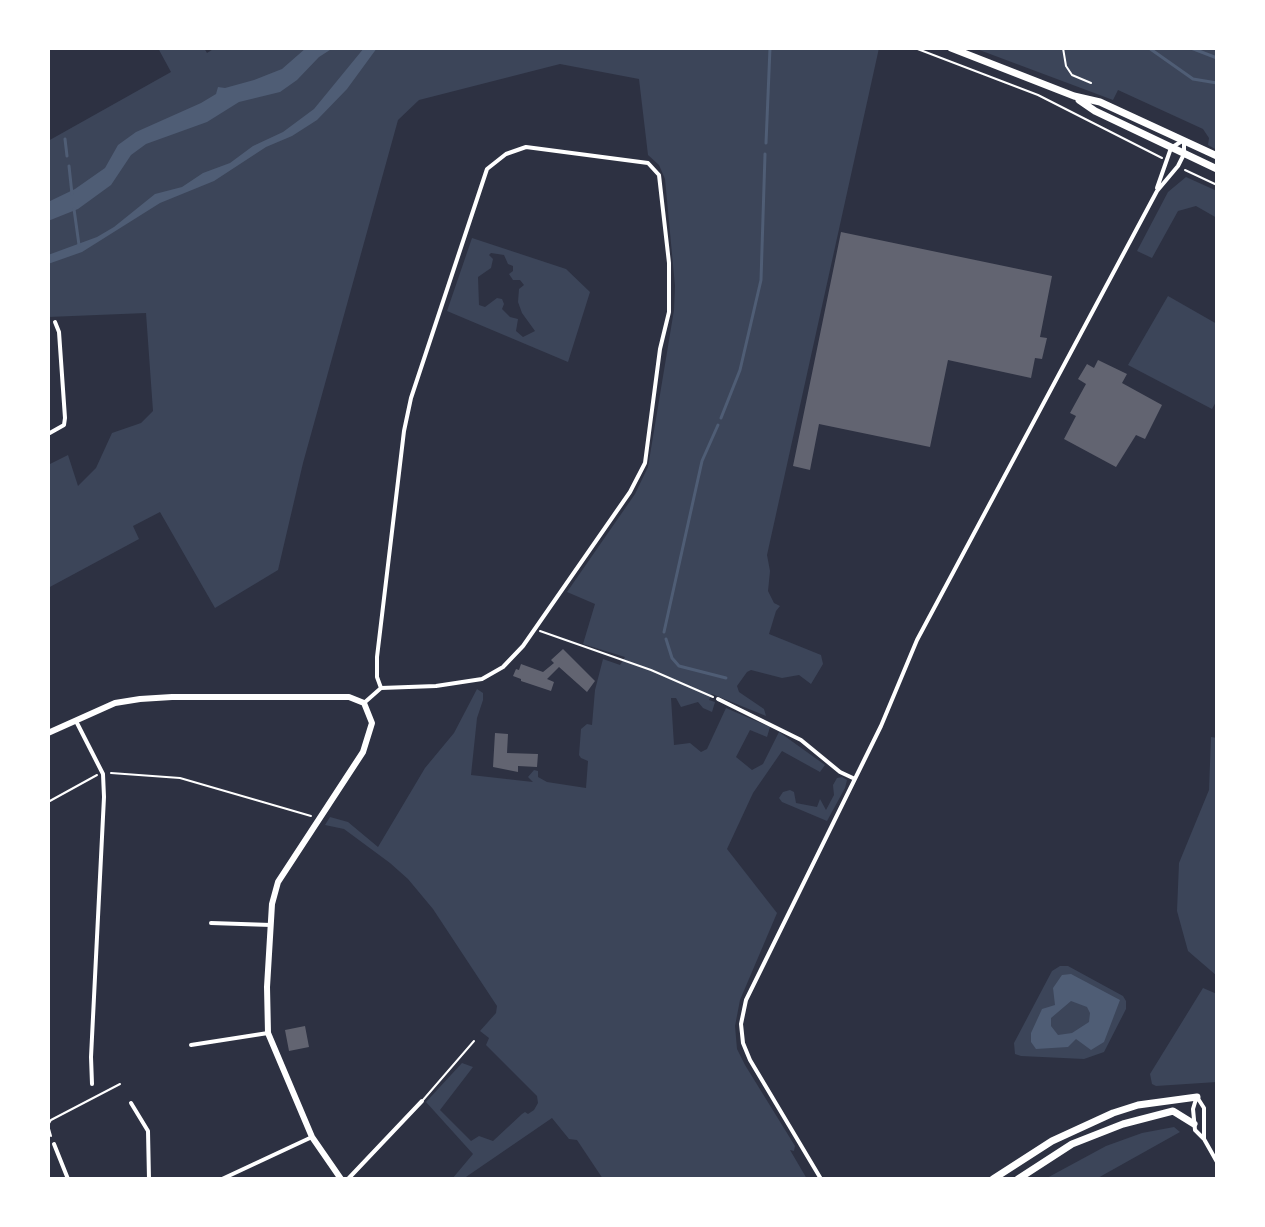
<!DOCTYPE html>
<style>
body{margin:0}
#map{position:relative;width:1265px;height:1227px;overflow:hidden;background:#2d3142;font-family:Montserrat,sans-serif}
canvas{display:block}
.frame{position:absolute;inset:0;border:50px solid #fff;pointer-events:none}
</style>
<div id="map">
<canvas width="1265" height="1227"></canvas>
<div class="frame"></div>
</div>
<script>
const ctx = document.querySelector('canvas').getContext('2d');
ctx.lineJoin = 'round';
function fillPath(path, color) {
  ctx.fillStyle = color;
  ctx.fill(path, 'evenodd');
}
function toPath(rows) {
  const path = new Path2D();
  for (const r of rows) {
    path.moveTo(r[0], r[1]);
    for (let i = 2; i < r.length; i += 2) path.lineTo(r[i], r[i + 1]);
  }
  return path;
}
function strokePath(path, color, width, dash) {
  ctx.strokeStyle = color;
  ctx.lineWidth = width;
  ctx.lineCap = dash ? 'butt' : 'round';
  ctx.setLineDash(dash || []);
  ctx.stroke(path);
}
fillPath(toPath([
 [158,48,204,48,207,53,215,48,879,48,767,555,770,571,768,591,774,603,780,606,776,611,769,634,821,655,823,664,811,684,799,675,782,678,751,670,747,672,737,686,739,692,764,709,766,716,712,694,709,700,715,702,712,712,703,708,698,702,681,707,676,698,671,698,674,745,690,743,701,752,707,749,726,708,770,727,767,737,750,730,736,757,752,770,763,764,779,732,825,765,820,772,782,751,753,793,727,849,777,913,740,1000,735,1026,737,1049,745,1065,795,1146,794,1151,790,1150,807,1179,603,1179,577,1140,569,1139,552,1118,463,1179,452,1179,473,1154,426,1102,462,1063,473,1067,440,1110,471,1141,479,1136,493,1141,522,1114,525,1112,528,1114,534,1110,538,1103,537,1096,486,1045,489,1038,480,1031,496,1013,497,1006,433,909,408,879,390,863,344,829,325,825,330,817,348,822,378,847,425,768,454,733,477,689,483,693,483,700,477,718,471,775,533,782,528,777,534,770,538,771,538,777,547,782,586,788,588,761,581,758,579,755,581,729,587,724,592,725,595,690,603,659,620,665,625,657,583,644,595,604,567,592,635,494,648,467,674,310,675,286,665,179,659,165,648,155,639,79,560,64,419,100,398,120,303,463,278,570,215,608,160,512,133,526,139,539,48,588,48,465,68,455,78,486,96,468,112,433,141,423,153,411,146,313,48,317,48,141,171,72],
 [974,48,1217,48,1217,150,1208,145,1209,138,1203,129,1118,90,1113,100],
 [1186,177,1217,191,1217,218,1196,206,1178,211,1152,258,1137,251,1168,192],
 [472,238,566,269,590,292,568,362,447,311],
 [491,253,504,255,508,264,513,266,513,271,509,274,513,280,520,280,524,285,519,289,518,302,522,313,535,331,523,337,516,331,518,319,510,317,502,309,504,304,502,299,497,298,485,307,479,305,478,277,491,268,493,259,489,255],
 [1168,296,1217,324,1217,400,1212,409,1128,365],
 [1211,737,1217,738,1217,976,1188,951,1177,911,1179,863,1209,790],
 [842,777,847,780,845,788,827,821,782,802,779,798,783,792,790,790,794,792,796,803,817,807,820,799,826,810,834,795,833,785,837,778],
 [1060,966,1068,966,1123,996,1126,1001,1126,1009,1104,1052,1084,1059,1021,1056,1015,1054,1014,1043,1052,971],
 [1203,988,1217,994,1217,1082,1156,1086,1152,1084,1150,1074],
 [1174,1127,1180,1132,1096,1179,1045,1179,1106,1146,1142,1133]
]), '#3c4559');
fillPath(toPath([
 [306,48,333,48,319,57,297,80,280,92,239,102,207,122,146,144,131,155,111,185,78,209,48,221,48,202,75,189,105,168,118,145,136,132,201,103,216,94,218,87,225,88,254,80,282,69],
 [364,48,377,48,347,89,317,120,292,136,266,147,214,181,160,203,82,252,48,264,48,255,97,237,114,227,155,194,182,187,203,173,230,163,253,146,283,132,314,109],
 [1071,974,1120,1000,1104,1042,1091,1050,1076,1039,1068,1047,1036,1049,1031,1042,1031,1033,1042,1009,1055,1005,1053,988,1062,975],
 [1071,1001,1087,1007,1090,1013,1089,1022,1072,1033,1058,1035,1051,1026,1051,1018]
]), '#4f5d75');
strokePath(toPath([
 [1149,48,1193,79,1217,83],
 [1191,48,1217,58],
 [65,139,67,156],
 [766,143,770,48],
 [69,166,72,194],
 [74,209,79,245],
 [721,418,740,370,761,280,765,154],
 [664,632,702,461,718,425],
 [666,639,672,658,679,666,726,678]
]), '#4f5d75', 3);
fillPath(toPath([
 [841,232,1052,276,1040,337,1047,338,1042,359,1035,358,1031,378,948,360,930,447,819,424,810,470,793,466],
 [1098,360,1127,374,1122,383,1162,405,1145,439,1136,435,1116,467,1064,439,1076,416,1070,413,1086,384,1078,379,1087,364,1094,368],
 [563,649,595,681,587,692,559,667,547,679,554,682,551,691,521,681,521,679,513,676,516,669,519,670,521,664,543,672,554,663,551,660],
 [495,733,508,734,507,753,538,754,537,767,518,766,518,772,493,767],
 [305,1026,309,1047,289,1051,285,1030]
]), '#626471');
strokePath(toPath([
 [915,48,1038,95,1162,158],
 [1063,48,1066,66,1072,75,1091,83],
 [1185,170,1217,185],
 [540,631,651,670,713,697],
 [111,773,180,778,311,816],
 [48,802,97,775],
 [51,1136,48,1125,51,1120,120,1084]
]), '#fff', 2);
strokePath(toPath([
 [423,1100,474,1041]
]), '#fff', 2);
strokePath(toPath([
 [1157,188,1171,148,1182,141],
 [48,434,64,425,65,418,59,332,55,322],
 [718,699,801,740,840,772,855,779],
 [364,703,381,688,377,677,377,657,404,431,411,398,487,169,506,154,526,147,648,163,659,175,669,263,669,312,660,349,645,463,630,492,523,646,503,667,482,679,436,686,381,688],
 [76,721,103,774,104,797,91,1057,92,1084],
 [211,923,271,925],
 [191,1045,268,1033],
 [1197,1097,1204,1108,1204,1139],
 [1196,1099,1193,1109,1195,1130,1204,1139,1217,1162],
 [131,1103,148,1131,149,1179],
 [54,1144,68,1179],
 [222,1179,312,1137],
 [348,1179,422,1101],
 [821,1179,750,1060,743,1043,741,1024,746,1000,881,726,917,640,1157,191,1178,166,1184,154,1184,140]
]), '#fff', 4);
strokePath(toPath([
 [48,733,115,703,140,699,172,697,349,697,364,703,372,723,363,752,278,882,272,904,267,987,268,1033,312,1137,341,1179]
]), '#fff', 6);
strokePath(toPath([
 [951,48,1074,96,1100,102,1217,156],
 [1079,100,1095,111,1217,169],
 [993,1179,1052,1141,1113,1113,1138,1105,1197,1097],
 [1018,1179,1072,1144,1123,1124,1173,1111,1194,1124]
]), '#fff', 7);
</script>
